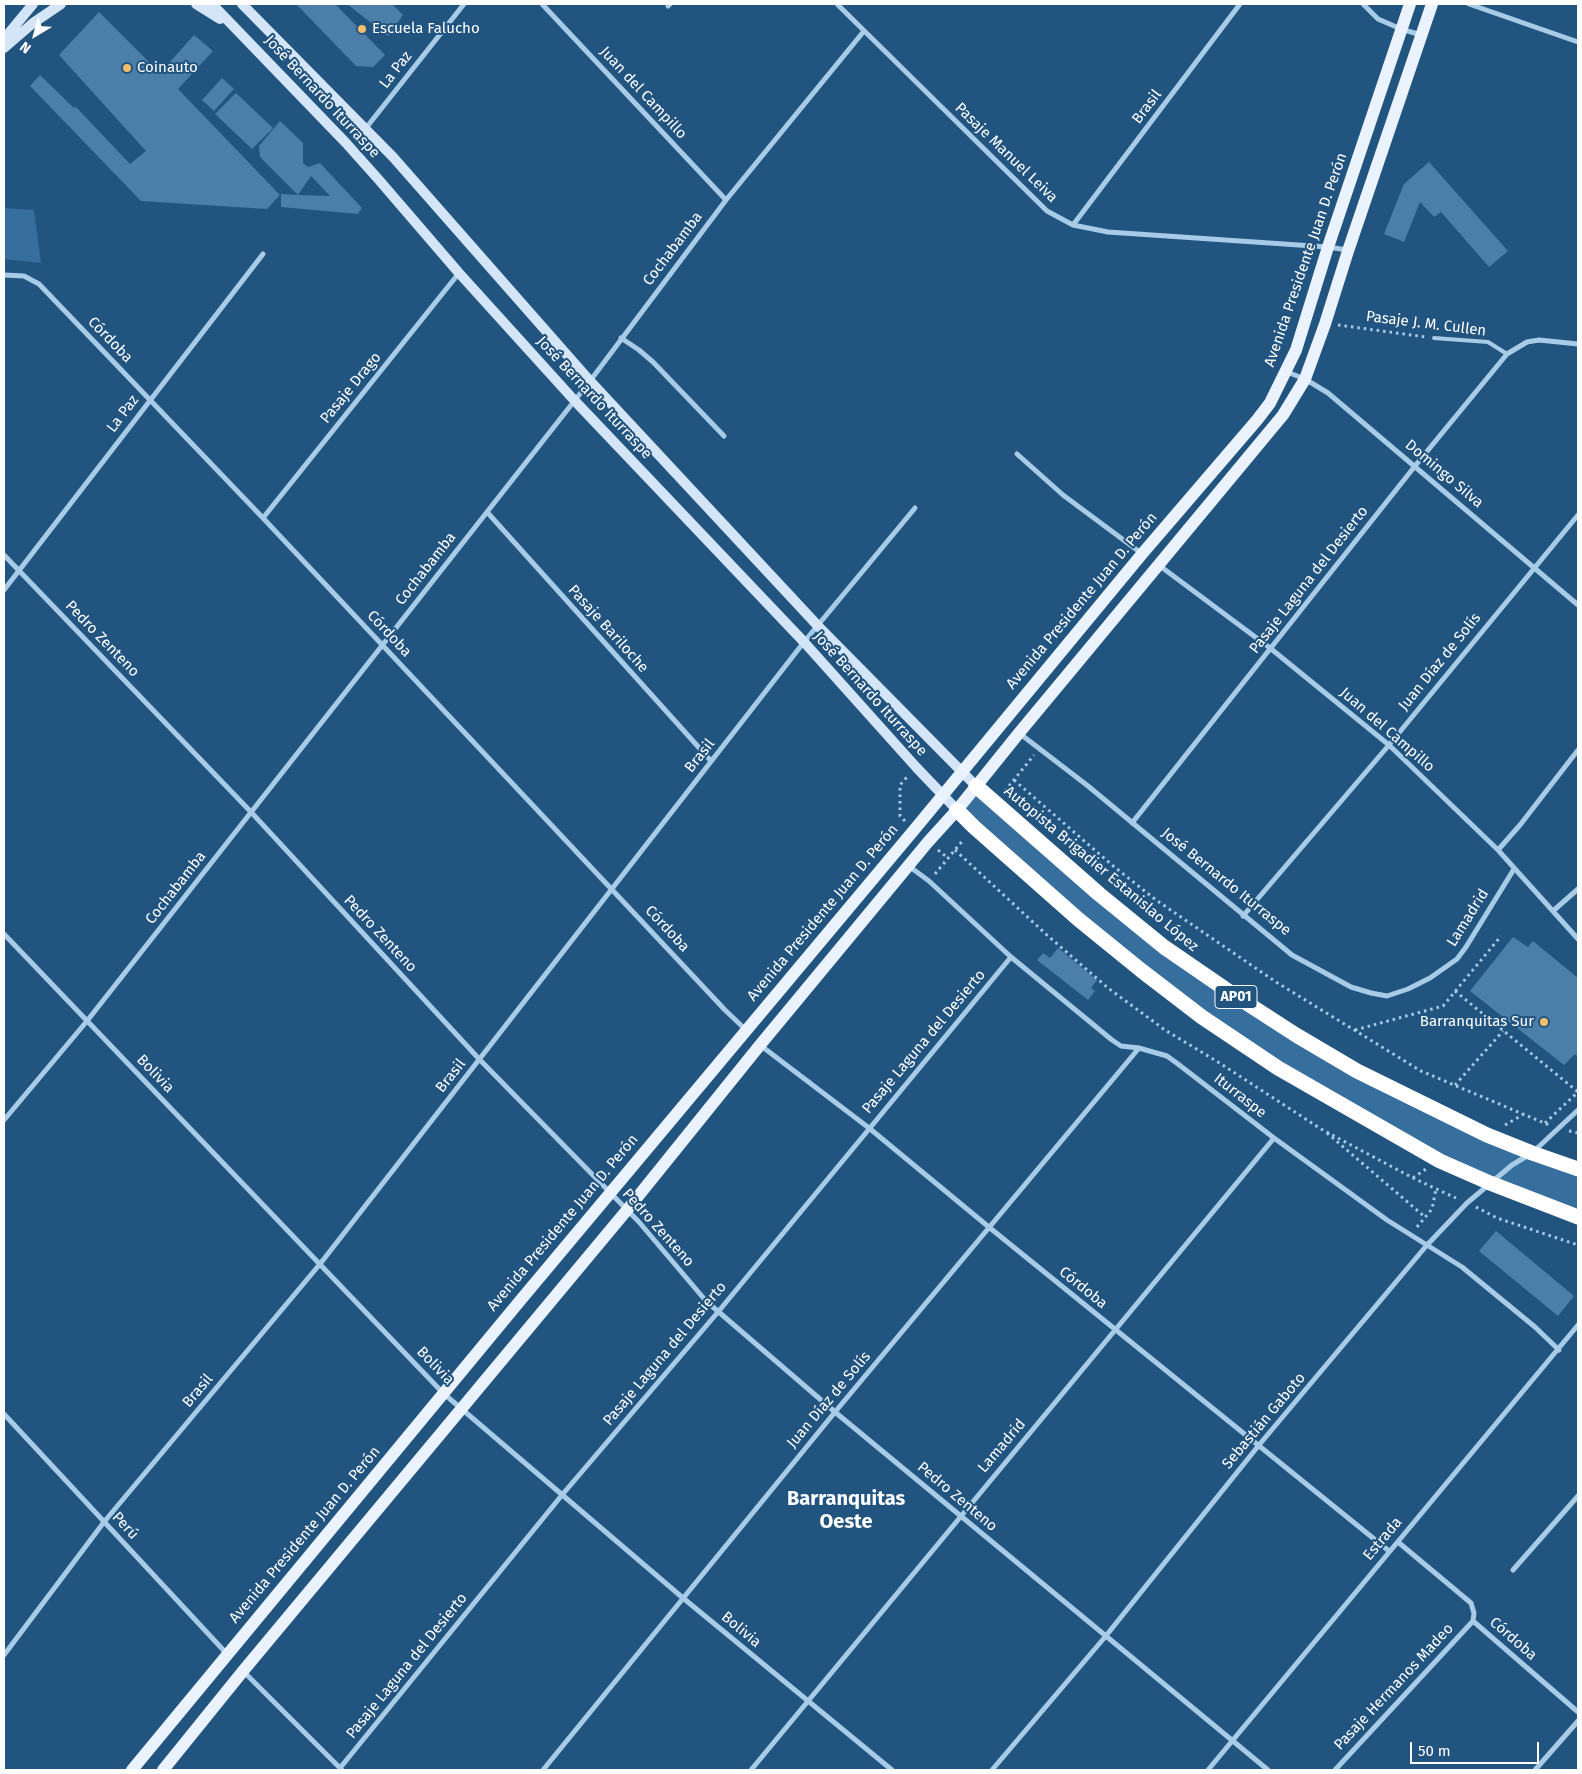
<!DOCTYPE html>
<meta charset="utf-8">
<style>
body{margin:0}
#map{position:relative;width:1582px;height:1774px;overflow:hidden;background:#225480;font-family:"Fira Sans",sans-serif}
canvas{display:block}
.frame{position:absolute;inset:0;border:5px solid #fff;pointer-events:none}
.north{position:absolute;left:10px;top:10px;width:50px;height:50px;-webkit-text-stroke:4px #225480;paint-order:stroke;rotate:217deg;font-size:14px;font-weight:700;line-height:20px;text-align:center;color:#fff}
.north::after{content:'';display:block;margin:auto;width:18px;height:22px;background:#fff;clip-path:polygon(50% 0,100% 100%,50% 72%,0 100%)}
.scale{position:absolute;left:1410px;top:1742px;width:129px;height:22px;box-sizing:border-box;border:2px solid #fff;border-top:0;padding-left:6px;font-size:15px;line-height:18px;white-space:nowrap;color:#fff;-webkit-text-stroke:4px #225480;paint-order:stroke}
</style>
<div id="map">
<canvas width="1582" height="1774"></canvas>
<div class="frame"></div>
<div class="north">N</div>
<div class="scale">50 m</div>
</div>
<script>
const ctx = document.querySelector('canvas').getContext('2d');
ctx.lineJoin = 'round';
function fillPath(path, color) {
  ctx.fillStyle = color;
  ctx.fill(path, 'evenodd');
}
function toPath(rows) {
  const path = new Path2D();
  for (const r of rows) {
    path.moveTo(r[0], r[1]);
    for (let i = 2; i < r.length; i += 2) path.lineTo(r[i], r[i + 1]);
  }
  return path;
}
function strokePath(path, color, width, dash) {
  ctx.strokeStyle = color;
  ctx.lineWidth = width;
  ctx.lineCap = dash ? 'butt' : 'round';
  ctx.setLineDash(dash || []);
  ctx.stroke(path);
}
function write(font, color, halo, rows, align = 'center') {
  ctx.font = font + ' "Fira Sans",sans-serif';
  ctx.lineWidth = 4;
  ctx.setLineDash([]);
  ctx.textBaseline = 'middle';
  ctx.strokeStyle = halo;
  ctx.fillStyle = color;
  for (const [text, x, y, turn = 0] of rows) {
    ctx.save();
    ctx.translate(x, y);
    ctx.rotate((+turn || 0) * Math.PI / 180);
    ctx.textAlign = isNaN(turn) ? turn : align;
    if (halo) ctx.strokeText(text, 0, 0);
    ctx.fillText(text, 0, 0);
    ctx.restore();
  }
}
fillPath(toPath([
 [4,208,34,210,41,263,4,259],
 [976,786,1099,894,1357,1071,1578,1169,1578,1217,1490,1183,1202,1017,957,810]
]), '#366e9e');
fillPath(toPath([
 [296,4,335,4,385,55,373,67,356,66],
 [347,4,394,4,393,5,403,15,388,36],
 [99,12,160,73,194,35,213,51,178,89,280,195,267,209,141,201,30,86,40,75,74,108,76,107,130,164,146,151,59,55],
 [222,78,234,89,214,111,202,100],
 [236,93,273,128,252,149,215,114],
 [280,121,303,143,303,163,308,167,320,163,362,208,358,214,281,207,281,194,298,195,330,196,311,176,298,195,260,157,259,146],
 [1429,162,1508,251,1489,267,1441,212,1434,217,1420,202,1404,242,1384,234,1404,184],
 [1513,937,1528,947,1533,941,1578,978,1578,1057,1575,1054,1564,1065,1470,991],
 [1058,948,1097,980,1091,988,1095,991,1088,1000,1037,960,1043,953,1050,958],
 [1496,1231,1574,1296,1558,1316,1479,1251]
]), '#4b7ea9');
strokePath(toPath([
 [1338,325,1426,337],
 [1014,780,1112,865,1156,900,1276,982,1421,1071,1549,1125],
 [1005,791,1034,755],
 [905,821,900,816,900,785,907,777],
 [938,850,948,858],
 [955,850,1048,936,1108,988,1165,1030,1218,1062,1321,1129,1413,1178,1456,1198],
 [935,874,964,839],
 [1455,991,1578,1092],
 [1355,1030,1443,1006,1501,936],
 [1455,1085,1503,1031],
 [1545,1123,1578,1092],
 [1505,1125,1524,1114],
 [1569,1131,1578,1133],
 [1327,1133,1425,1217],
 [1413,1178,1426,1169],
 [1476,1207,1497,1218,1578,1245],
 [1417,1227,1432,1209,1436,1189]
]), '#a8cbe7', 3, [2.5, 4]);
strokePath(toPath([
 [1434,338,1488,342,1507,354]
]), '#a8cbe7', 4);
strokePath(toPath([
 [542,4,726,200],
 [837,4,1047,211,1073,225,1108,232,1328,247,1347,250],
 [1363,4,1378,19,1401,29,1421,35],
 [1469,4,1578,42],
 [668,6,670,4],
 [366,128,464,4],
 [1073,225,1240,4],
 [4,275,24,276,39,284,263,518,725,1010,745,1029],
 [621,338,639,350,653,362,724,436],
 [1287,372,1305,379,1328,393,1578,605],
 [1017,454,1063,495,1141,553],
 [487,512,711,761],
 [263,518,459,273],
 [4,555,251,812,480,1060,639,1222,706,1301,835,1412,1268,1770],
 [1160,566,1270,648,1389,745,1498,850,1578,939],
 [4,590,263,254],
 [1019,733,1088,786,1292,955,1351,987,1371,993,1387,996,1408,989,1430,978,1457,959,1466,947,1514,869],
 [1132,823,1415,466,1507,354,1527,342,1539,340,1578,344],
 [1498,850,1520,825,1578,750],
 [910,867,929,881,1011,957,1112,1040,1121,1046,1139,1048,1167,1056,1178,1064,1274,1138,1387,1220,1462,1267,1535,1327,1559,1350],
 [1553,911,1578,889],
 [1243,916,1389,745,1578,515],
 [4,934,443,1393,683,1598,892,1770],
 [760,1045,869,1128,990,1228,1389,1551],
 [4,1120,87,1021,487,512,590,381,726,200,864,31],
 [4,1414,227,1654],
 [1398,1542,1471,1603,1474,1613,1473,1621],
 [1513,1570,1578,1496],
 [1473,1621,1578,1712],
 [4,1655,104,1522,320,1264,804,642,915,508],
 [244,1672,342,1770],
 [340,1768,562,1495,718,1312,1011,957],
 [543,1770,835,1412,1139,1048],
 [751,1770,1274,1138],
 [992,1770,1105,1637,1259,1445,1427,1245,1467,1203,1512,1165,1532,1153,1578,1110],
 [1208,1770,1578,1325],
 [1335,1770,1473,1621],
 [1535,1770,1578,1721]
]), '#a8cbe7', 5);
strokePath(toPath([
 [196,4,220,19],
 [212,4,346,143,379,180,459,273,574,400,804,642,916,767,957,810],
 [242,4,393,157,590,381,818,626,976,786],
 [4,39,33,4],
 [4,48,33,23,61,4]
]), '#d3e5f6', 10);
strokePath(toPath([
 [132,1770,519,1302,914,830,1142,554,1257,420,1270,403,1296,350,1328,247,1410,4],
 [163,1770,243,1671,627,1210,760,1045,928,842,957,810,1019,733,1283,415,1305,379,1325,324,1348,251,1432,4]
]), '#eaf3fd', 12);
strokePath(toPath([
 [976,786,1099,894,1164,947,1231,993,1296,1035,1357,1071,1487,1135,1532,1153,1578,1169],
 [957,810,974,827,1078,919,1142,971,1202,1017,1278,1068,1440,1161,1490,1183,1578,1217]
]), '#fff', 15);
for (const [x, y, r, color] of [
 [362,29,5,"#f3bf6b"],
 [127,68,5,"#f3bf6b"],
 [1544,1022,5,"#f3bf6b"]
]) {
  const dot = new Path2D();
  dot.arc(x, y, r, 0, 2 * Math.PI);
  ctx.fillStyle = color;
  ctx.fill(dot);
  strokePath(dot, '#225480', 2);
}
for (const [x, y, w] of [
 [1236,997,42]
]) {
  const box = new Path2D();
  box.roundRect(x - w / 2, y - 11.5, w, 23, 4);
  ctx.fillStyle = '#225480';
  ctx.fill(box);
  strokePath(box, '#fff', 1);
}
write('bold 14px', '#fff', null, [
 ["AP01",1236,997]
]);
write('15px', '#fff', '#225480', [
 ["Escuela Falucho",372,29],
 ["Coinauto",137,68],
 ["Barranquitas Sur",1534,1022,"right"]
], 'left');
write('15px', '#fff', '#225480', [
 ["La Paz",396,70,-52],
 ["Juan del Campillo",643,93,47],
 ["José Bernardo Iturraspe",322,97,47],
 ["Brasil",1147,107,-53],
 ["Pasaje Manuel Leiva",1006,153,44],
 ["Cochabamba",673,249,-53],
 ["Avenida Presidente Juan D. Perón",1306,260,-71],
 ["Pasaje J. M. Cullen",1426,324,7],
 ["Córdoba",110,340,46],
 ["Pasaje Drago",351,388,-51],
 ["José Bernardo Iturraspe",594,398,47],
 ["La Paz",123,414,-53],
 ["Domingo Silva",1444,474,40],
 ["Cochabamba",426,569,-52],
 ["Pasaje Laguna del Desierto",1309,580,-52],
 ["Avenida Presidente Juan D. Perón",1082,601,-50],
 ["Pasaje Bariloche",608,629,48],
 ["Córdoba",389,634,47],
 ["Pedro Zenteno",102,639,46],
 ["Juan Díaz de Solís",1440,662,-51],
 ["José Bernardo Iturraspe",870,694,48],
 ["Juan del Campillo",1387,730,41],
 ["Brasil",700,756,-52],
 ["Autopista Brigadier Estanislao López",1101,869,40],
 ["José Bernardo Iturraspe",1226,882,39],
 ["Cochabamba",176,888,-52],
 ["Avenida Presidente Juan D. Perón",823,913,-50],
 ["Lamadrid",1468,918,-58],
 ["Córdoba",667,929,47],
 ["Pedro Zenteno",380,934,47],
 ["Pasaje Laguna del Desierto",924,1042,-50],
 ["Bolivia",155,1074,46],
 ["Brasil",451,1076,-52],
 ["Iturraspe",1240,1096,38],
 ["Avenida Presidente Juan D. Perón",563,1223,-50],
 ["Pedro Zenteno",658,1228,48],
 ["Córdoba",1083,1288,39],
 ["Pasaje Laguna del Desierto",665,1354,-50],
 ["Bolivia",435,1366,46],
 ["Brasil",198,1391,-50],
 ["Juan Díaz de Solís",829,1400,-50],
 ["Sebastián Gaboto",1264,1421,-50],
 ["Lamadrid",1002,1446,-50],
 ["Pedro Zenteno",957,1497,40],
 ["Perú",125,1526,47],
 ["Avenida Presidente Juan D. Perón",305,1535,-50],
 ["Estrada",1383,1539,-50],
 ["Bolivia",741,1630,40],
 ["Córdoba",1513,1639,41],
 ["Pasaje Laguna del Desierto",407,1666,-51],
 ["Pasaje Hermanos Madeo",1394,1687,-47]
]);
write('bold 20px', '#fff', '#225480', [
 ["Barranquitas",846,1499],
 ["Oeste",846,1522]
]);
</script>
